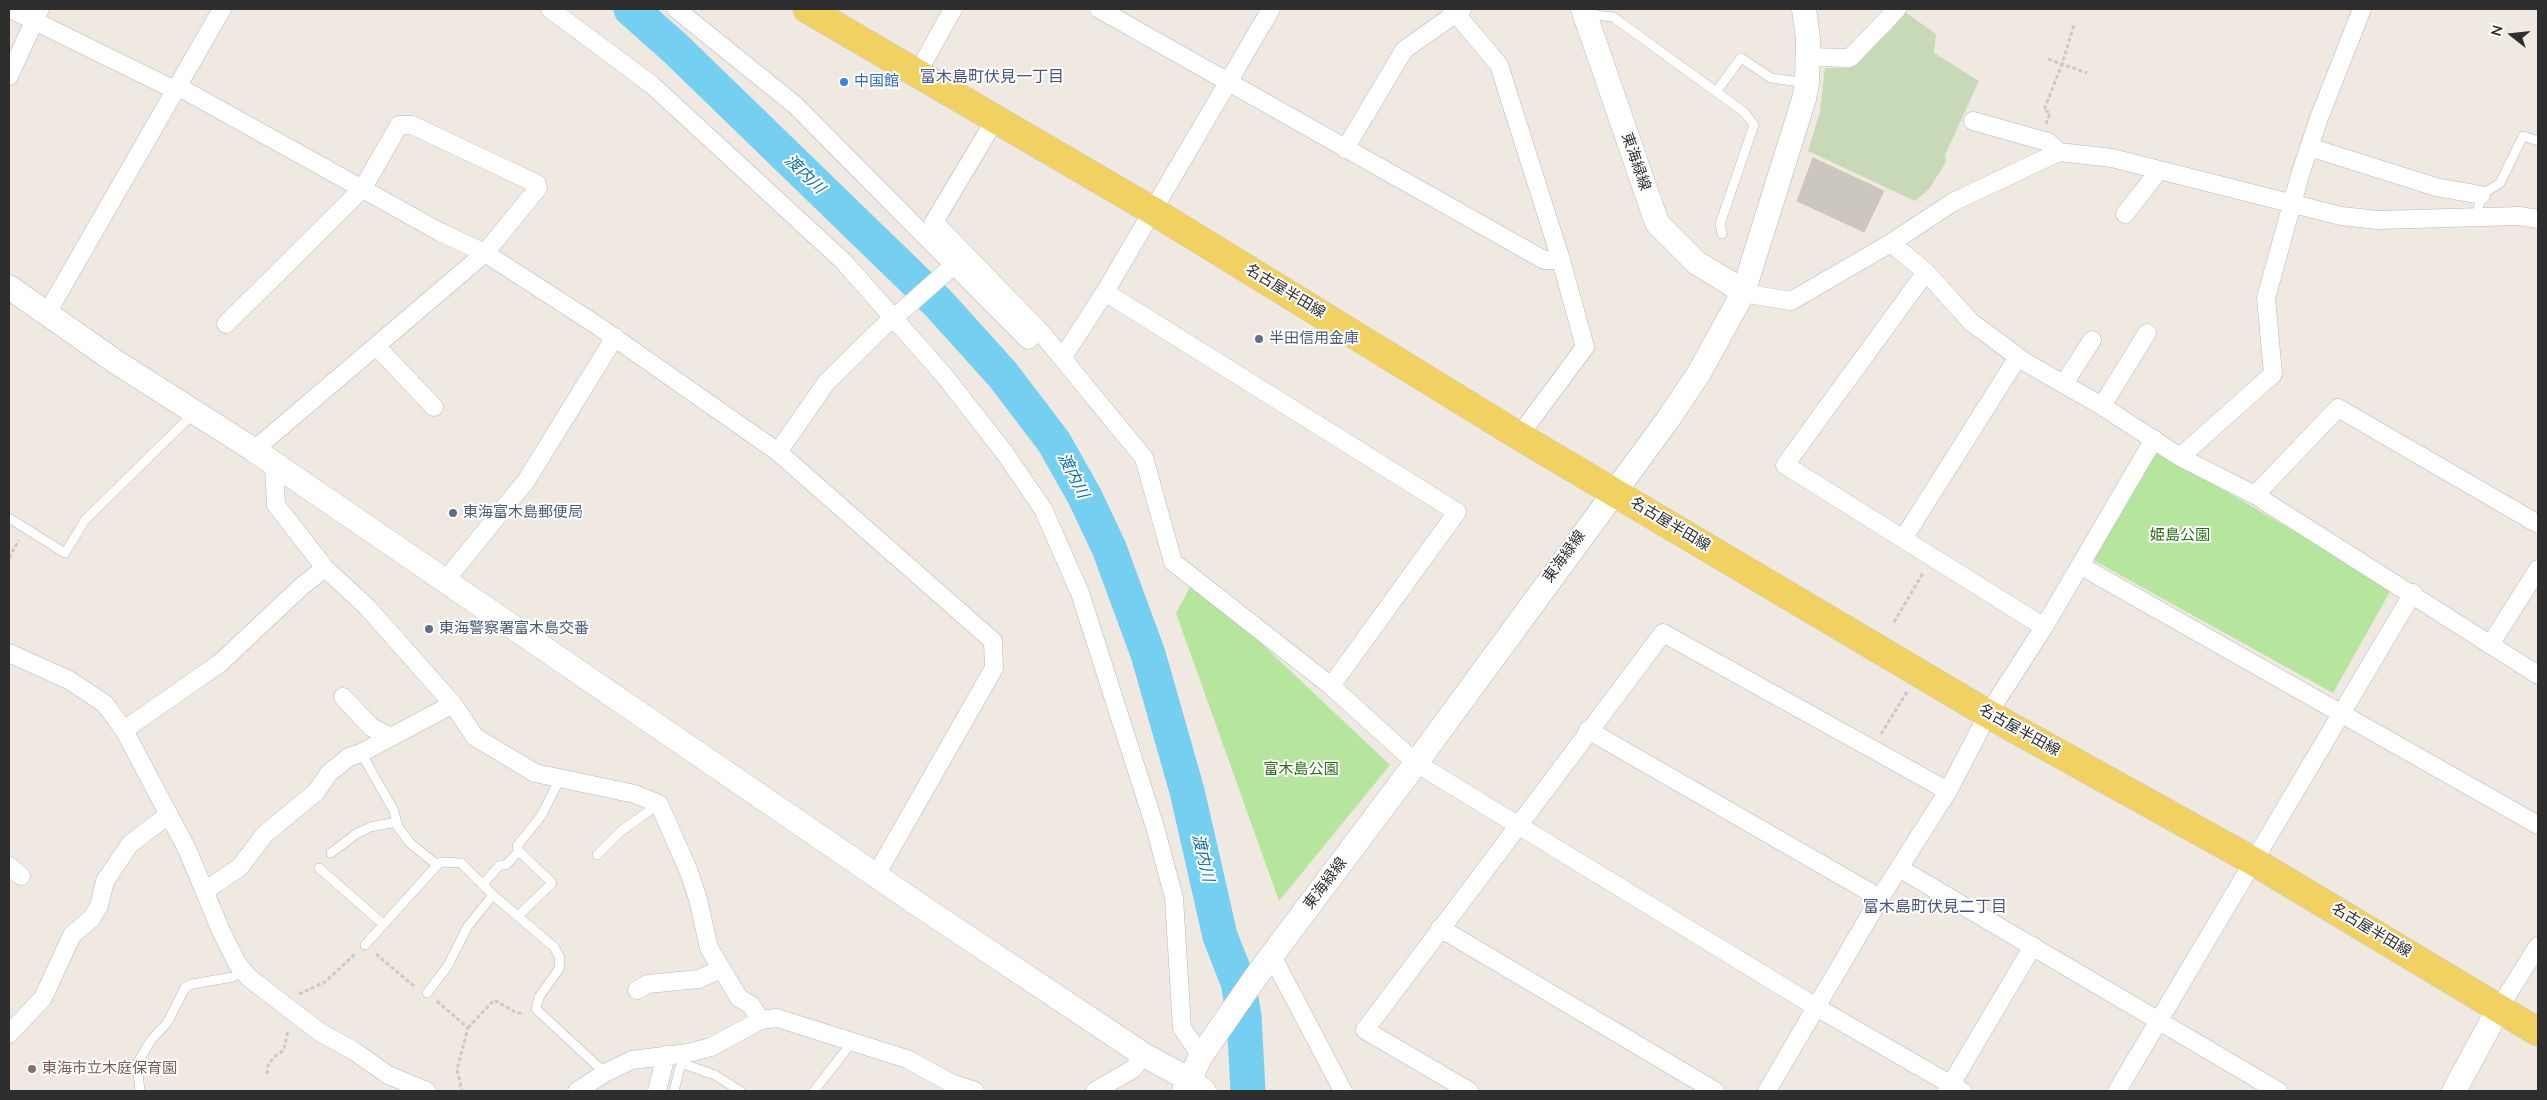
<!DOCTYPE html>
<meta charset="utf-8">
<style>
body{margin:0}
#map{position:relative;width:2547px;height:1100px;overflow:hidden;background:#efe9e1;font-family:"Nunito Sans",sans-serif}
canvas{display:block}
.frame{position:absolute;inset:0;border:10px solid #2e2e2e;pointer-events:none}
.north{position:absolute;left:2487px;top:10px;width:50px;height:50px;-webkit-text-stroke:4px #fff;paint-order:stroke;rotate:286deg;font-size:14px;font-weight:700;line-height:20px;text-align:center;color:#2e2e2e}
.north::after{content:'';display:block;margin:auto;width:18px;height:22px;background:#2e2e2e;clip-path:polygon(50% 0,100% 100%,50% 72%,0 100%)}
</style>
<div id="map">
<canvas width="2547" height="1100"></canvas>
<div class="frame"></div>
<div class="north">N</div>
</div>
<script>
const ctx = document.querySelector('canvas').getContext('2d');
ctx.lineJoin = 'round';
function fillPath(path, color) {
  ctx.fillStyle = color;
  ctx.fill(path, 'evenodd');
}
function toPath(rows) {
  const path = new Path2D();
  for (const r of rows) {
    path.moveTo(r[0], r[1]);
    for (let i = 2; i < r.length; i += 2) path.lineTo(r[i], r[i + 1]);
  }
  return path;
}
function strokePath(path, color, width, dash) {
  ctx.strokeStyle = color;
  ctx.lineWidth = width;
  ctx.lineCap = dash ? 'butt' : 'round';
  ctx.setLineDash(dash || []);
  ctx.stroke(path);
}
function write(font, color, halo, rows, align = 'center') {
  ctx.font = font + ' "Nunito Sans","Noto Sans JP",sans-serif';
  ctx.lineWidth = 4;
  ctx.setLineDash([]);
  ctx.textBaseline = 'middle';
  ctx.strokeStyle = halo;
  ctx.fillStyle = color;
  for (const [text, x, y, turn = 0] of rows) {
    ctx.save();
    ctx.translate(x, y);
    ctx.rotate((+turn || 0) * Math.PI / 180);
    ctx.textAlign = isNaN(turn) ? turn : align;
    if (halo) ctx.strokeText(text, 0, 0);
    ctx.fillText(text, 0, 0);
    ctx.restore();
  }
}
fillPath(toPath([
 [2155,450,2392,588,2333,693,2093,560],
 [1194,580,1390,765,1279,901,1176,613]
]), '#b6e59e');
fillPath(toPath([
 [1905,12,1936,34,1934,53,1979,81,1945,155,1946,162,1929,189,1915,201,1808,151,1820,112,1825,68,1851,68,1891,30]
]), '#c8d9b8');
strokePath(toPath([
 [631,9,676,49,939,304,1003,375,1054,442,1085,497,1109,548,1148,654,1187,791,1220,936,1238,982,1244,1016,1248,1091]
]), '#75cff0', 35);
const building = toPath([
 [1813,158,1884,191,1864,232,1797,201,1813,158]
]);
fillPath(building, '#cbc7bf');
strokePath(building, '#cbc5ba', 1);
const lane = toPath([
 [1587,14,1613,17,1744,112,1754,125,1720,224,1722,234],
 [1716,92,1741,58,1771,78,1807,83],
 [2477,215,2481,195,2500,183,2523,136,2538,141],
 [9,518,65,553,85,520,194,413],
 [361,753,394,811,398,827,410,843,437,865],
 [331,853,356,834,370,827,397,822],
 [597,855,621,831,659,804],
 [319,868,383,924],
 [483,884,500,865,506,865,519,851],
 [518,916,552,883,519,851,517,846,541,816,560,779],
 [365,945,440,862,461,863,493,895],
 [427,993,447,967,468,926,493,895,554,947,560,958,559,969,539,997,536,1009,605,1073],
 [140,1091,137,1064,151,1040,167,1023,185,988,192,984,233,977,243,971],
 [674,1091,680,1067,684,1064,715,1075,740,1091],
 [814,1091,846,1050,848,1041]
]);
const street = toPath([
 [10,9,175,90],
 [550,9,652,85,843,261,943,374,1004,452,1043,509,1080,593,1155,827,1174,898,1182,1028,1201,1056],
 [676,9,795,105,1028,340,1039,330],
 [1099,9,1544,260,1561,260],
 [1452,9,1499,65,1561,260,1585,347,1519,436],
 [1808,57,1850,58,1897,9],
 [917,74,953,9],
 [9,76,40,9],
 [177,86,440,232,485,253,595,324,778,452,993,641,994,668,876,875],
 [995,120,934,222,1039,330,1144,458,1173,562,1331,686,1416,763,1816,1007,1962,1091],
 [1973,121,2048,142,2059,152],
 [2309,147,2436,187,2481,195],
 [1345,149,1404,50,1462,9],
 [2125,214,2154,177,2156,169],
 [1891,243,1926,272,1971,322,2025,362,2102,406,2180,457,2255,495,2538,675],
 [1926,272,1785,465,2044,627],
 [1105,292,1457,512,1331,686],
 [1743,293,1791,301,1891,243,1953,202,2059,152,2112,158,2341,216,2378,220,2519,216,2538,219],
 [46,315,222,9],
 [226,324,363,188,399,125,412,125,537,184,538,188,485,253,254,450],
 [376,346,434,407],
 [1063,357,1105,292,1271,9],
 [2064,384,2092,340],
 [2102,406,2147,333],
 [778,452,826,383,893,317,903,310,955,264],
 [2180,457,2273,374,2266,298,2300,175,2319,118,2362,9],
 [274,466,276,505,325,568,367,607,453,704,475,737,535,773,635,794,659,804,689,872,698,899,709,948,739,998,751,1005,761,1020],
 [2255,495,2338,408,2538,524],
 [1903,539,2018,357],
 [2088,570,2538,825],
 [444,582,526,481,615,337],
 [2490,645,2538,569],
 [9,653,69,680,105,704,124,730,187,849,221,931,237,963,248,977,321,1033,354,1051,388,1075,427,1091],
 [343,697,371,727,390,737],
 [124,730,220,663,302,586,325,568],
 [1588,730,1880,898],
 [9,866,21,876],
 [1899,868,2278,1091],
 [206,890,240,867,265,834,316,792,329,773,349,757,361,753,453,704],
 [1440,928,1715,1091],
 [1272,956,1343,1091],
 [637,990,648,984,699,979,721,969],
 [2499,1008,2538,946],
 [9,1034,43,998,72,935,91,919,99,906,105,881,130,844,168,815],
 [577,1091,605,1073,632,1060,688,1053,711,1047,761,1020,777,1018,907,1059,951,1083,975,1091],
 [657,1091,666,1055],
 [1095,1091,1133,1069,1144,1055],
 [1469,1091,1365,1030,1663,633,1948,791],
 [1767,1091,1880,898,1948,791,1988,714,2044,627,2154,439],
 [1947,1091,2033,946],
 [2117,1091,2413,593]
]);
const secondary = toPath([
 [9,287,116,362,254,450,925,909,1144,1055,1190,1080,1204,1091],
 [1743,293,1804,99,1807,83,1808,38,1804,9],
 [1184,1091,1201,1056,1257,975,1416,763,1669,418,1699,373,1743,293,1730,283,1697,263,1657,223,1583,9],
 [2454,1091,2499,1008]
]);
const primary = toPath([
 [807,9,1153,211,1519,436,1988,714,2253,861,2538,1032]
]);
strokePath(lane, '#b4b7c1', 10);
strokePath(street, '#b4b7c1', 19);
strokePath(secondary, '#b4b7c1', 25);
strokePath(primary, '#c9c9c9', 29);
strokePath(toPath([
 [2048,59,2087,73],
 [2046,124,2050,113,2044,110,2062,64,2074,25],
 [9,558,19,540],
 [1894,622,1923,573],
 [1881,734,1907,692],
 [376,954,415,987],
 [299,994,325,982,356,953],
 [437,1001,468,1028,457,1069,462,1091],
 [468,1028,494,1000,517,1013,524,1013],
 [267,1074,268,1065,274,1057,284,1050,288,1030]
]), '#c9c9c9', 3, [4, 2.5]);
strokePath(lane, '#fff', 9);
strokePath(street, '#fff', 18);
strokePath(secondary, '#fff', 24);
strokePath(primary, '#f2d163', 28);
for (const [x, y, r, color] of [
 [844,82,5,"#3f7fe0"],
 [1259,339,5,"#5c6f8a"],
 [453,513,5,"#5c6f8a"],
 [429,629,5,"#5c6f8a"],
 [32,1069,5,"#8d6e63"]
]) {
  const dot = new Path2D();
  dot.arc(x, y, r, 0, 2 * Math.PI);
  ctx.fillStyle = color;
  ctx.fill(dot);
  strokePath(dot, '#fff', 2);
}
write('15px', '#366cbe', '#fff', [
 ["中国館",854,82]
], 'left');
write('15px', '#2e2e2e', '#fff', [
 ["東海緑線",1635,162,71],
 ["名古屋半田線",1285,292,31],
 ["名古屋半田線",1670,525,31],
 ["東海緑線",1565,557,-54],
 ["名古屋半田線",2019,731,29],
 ["東海緑線",1326,884,-53],
 ["名古屋半田線",2371,931,31]
]);
write('15px', '#4e5e75', '#fff', [
 ["半田信用金庫",1269,339],
 ["東海富木島郵便局",463,513],
 ["東海警察署富木島交番",439,629]
], 'left');
write('15px', '#2c6e1b', '#fff', [
 ["姫島公園",2180,536],
 ["富木島公園",1301,770]
]);
write('15px', '#785e54', '#fff', [
 ["東海市立木庭保育園",42,1069]
], 'left');
write('16px', '#4d5680', '#fff', [
 ["富木島町伏見一丁目",992,78],
 ["富木島町伏見二丁目",1935,908]
]);
write('italic 16px', '#0d6fa3', '#fff', [
 ["渡内川",804,175,44],
 ["渡内川",1072,476,63],
 ["渡内川",1202,858,77]
]);
</script>
